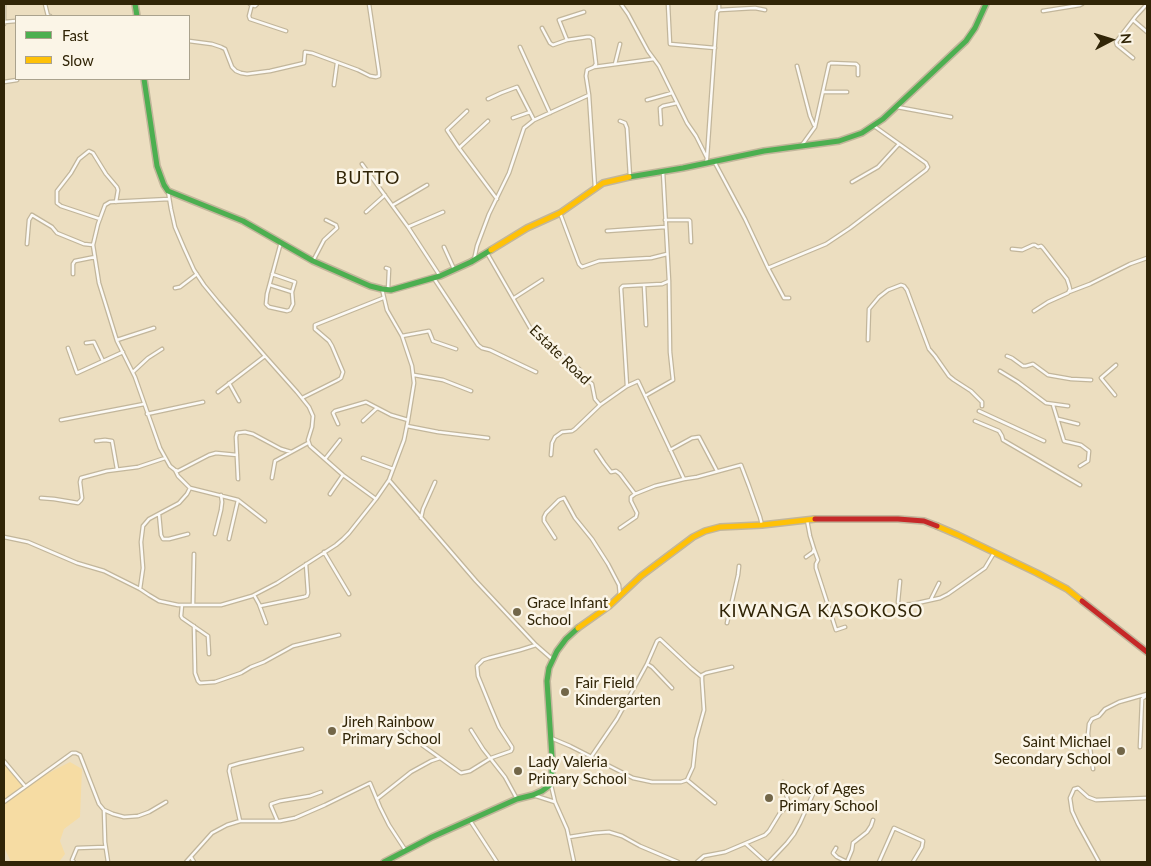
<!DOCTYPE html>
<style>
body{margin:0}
#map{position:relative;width:1151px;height:866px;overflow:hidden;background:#ecdec0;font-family:Lato,sans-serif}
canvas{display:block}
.frame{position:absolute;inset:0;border:5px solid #312507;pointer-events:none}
.legend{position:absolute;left:15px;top:15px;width:175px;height:65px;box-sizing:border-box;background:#fbf5e7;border:1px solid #aaa28d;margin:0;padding:6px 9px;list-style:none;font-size:15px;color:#312507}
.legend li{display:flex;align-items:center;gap:10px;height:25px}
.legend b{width:25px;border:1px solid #aaa28d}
.north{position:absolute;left:1086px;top:15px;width:50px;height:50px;-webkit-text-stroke:4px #fbf5e7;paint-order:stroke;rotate:85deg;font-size:14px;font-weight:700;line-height:20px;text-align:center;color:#312507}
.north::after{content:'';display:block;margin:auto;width:18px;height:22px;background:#312507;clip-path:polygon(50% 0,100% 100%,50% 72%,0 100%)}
</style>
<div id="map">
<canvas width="1151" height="866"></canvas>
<div class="frame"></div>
<ul class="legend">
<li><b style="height:6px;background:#4caf50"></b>Fast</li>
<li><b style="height:6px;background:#ffc107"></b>Slow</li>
</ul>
<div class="north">N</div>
</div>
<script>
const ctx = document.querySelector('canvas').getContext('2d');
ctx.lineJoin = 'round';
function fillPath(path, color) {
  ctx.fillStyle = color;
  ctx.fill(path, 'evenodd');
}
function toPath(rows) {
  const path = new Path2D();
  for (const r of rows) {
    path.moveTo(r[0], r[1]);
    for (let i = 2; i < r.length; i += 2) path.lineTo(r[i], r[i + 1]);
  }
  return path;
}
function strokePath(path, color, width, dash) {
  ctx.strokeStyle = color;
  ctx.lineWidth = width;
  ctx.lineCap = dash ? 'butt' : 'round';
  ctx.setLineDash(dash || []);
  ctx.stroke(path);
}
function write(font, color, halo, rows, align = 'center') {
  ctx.font = font + ' Lato,sans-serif';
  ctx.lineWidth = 5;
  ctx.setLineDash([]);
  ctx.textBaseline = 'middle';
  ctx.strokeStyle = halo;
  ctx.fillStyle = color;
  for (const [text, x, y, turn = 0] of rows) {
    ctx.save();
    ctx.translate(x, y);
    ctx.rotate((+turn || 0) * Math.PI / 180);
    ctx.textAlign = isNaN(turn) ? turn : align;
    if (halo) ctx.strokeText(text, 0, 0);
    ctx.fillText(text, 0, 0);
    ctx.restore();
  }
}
fillPath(toPath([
 [4,761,25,785,70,762,82,769,80,817,64,829,60,841,65,854,59,862,11,862,4,847]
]), '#f6dca3');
const street = toPath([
 [45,4,48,16,50,16],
 [250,4,255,6,257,4],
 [252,4,249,16,250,19,286,31],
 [621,4,628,14,648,51,659,66,687,123,696,136,707,158,706,163],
 [668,4,670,44,715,48],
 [719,10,719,4],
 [1043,11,1080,5,1082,4],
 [1133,20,1147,32],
 [4,22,16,21],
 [4,24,4,4],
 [542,28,550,43,553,45,567,40,587,37,590,37,593,39,596,64,594,67,587,70,586,76,589,95,595,188],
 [567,40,559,20,584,12],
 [189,41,212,44,221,47,225,49,232,67,236,71,241,73,247,74,270,71,300,64,304,63,305,52,312,53,358,70,370,76,376,77,379,76,379,72,369,4],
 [520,47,550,113],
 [1133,58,1117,45,1116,42,1136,16,1147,4],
 [615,64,620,44],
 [797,66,810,116,814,125],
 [594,67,654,59],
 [4,82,17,80],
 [334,85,337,63],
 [823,92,847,92],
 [488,99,501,93,517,87,534,120],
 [647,100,672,93],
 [897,107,951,117],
 [513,118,530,112],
 [488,121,459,148,497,199],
 [620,121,625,123,627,128,630,177],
 [661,124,660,108,663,106,677,103],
 [802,145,815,127,829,64,831,63,856,64,858,66,858,75],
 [459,148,447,130,467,111],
 [707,158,717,12,719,10,755,8,765,10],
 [714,161,745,219,768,268,784,298,789,298],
 [362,164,408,227,440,276],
 [852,182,878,167,899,144],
 [168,191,171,209,175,227,184,248,194,270,204,285,218,302,265,356],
 [169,199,110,202,105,205,98,224,93,245,99,283,117,341,135,377,160,448,170,466,175,470,178,471,209,455,216,453,237,455],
 [393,205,427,185],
 [366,212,385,195],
 [560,213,579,264,582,267,599,261,651,258,667,254],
 [100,219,61,206,57,203,57,191,71,173,79,159,89,151,93,153,106,174,117,187,118,190,116,202],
 [665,220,689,220,690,221,691,242],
 [408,227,443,212],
 [607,231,665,227],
 [281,242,267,294,266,304,269,307,287,311,290,310,293,304,292,292],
 [27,244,29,220,32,215,52,227,57,233,84,244,93,245],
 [444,247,454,269],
 [1012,249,1022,250,1033,245,1035,245,1038,247,1041,246,1043,248,1067,279,1069,285,1070,289,1068,293,1048,302,1034,311],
 [487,253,532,331,536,335,566,358,580,370,586,379,592,384,595,399,600,405],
 [474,260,477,246,489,214,509,173,524,128,534,120,589,95],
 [313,261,324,240,337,228,336,225,326,220],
 [386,268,389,269,388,290],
 [768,268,826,244,850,228,926,170,928,167,926,163,874,126],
 [73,274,73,264,75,261,95,257],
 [433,277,478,345,482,348,490,350,536,372],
 [669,281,662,284,623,286,621,288,627,386,638,381,684,479,697,477,741,465,749,486,760,517,762,525],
 [270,285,292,292,295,282,272,274],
 [644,285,646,325],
 [175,288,180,287,197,274],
 [1069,292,1090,284,1130,264,1147,258],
 [514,298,542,280],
 [402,336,429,331,433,341,456,349],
 [117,340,154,328],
 [868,340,869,309,879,297,888,290,901,285,904,286,907,290,929,349,935,356,949,376,954,380,971,391,982,402,982,406],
 [86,343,94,342,103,361],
 [68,348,77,373,123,352],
 [1007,356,1012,358,1023,366,1026,366,1033,364,1048,375,1071,379,1091,380],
 [1000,371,1018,382,1046,403,1068,406],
 [133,372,148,358,162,349],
 [414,375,443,380,471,391],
 [229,383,239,401],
 [218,392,265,356,297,392,309,407,313,416,312,427,308,440,310,446,343,475,376,499],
 [1115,395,1101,378,1116,365],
 [645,396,673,380,670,352,669,281,663,172],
 [302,398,338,380,341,378,343,372,332,346,329,341,315,329,315,325,383,298],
 [1053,405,1064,441,1081,445,1089,451,1088,461,1080,466],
 [979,411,1044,441],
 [147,414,203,402],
 [1058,419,1078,424],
 [61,420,144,404],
 [363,421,377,408],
 [975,421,999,431,1002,436,1003,440,1080,485],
 [338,424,333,413,335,411,366,402,391,415,408,420],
 [407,426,438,432,488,438],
 [96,441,105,440,112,441,117,469],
 [670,450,692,438,699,437,717,471],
 [596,451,604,463,611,472,616,471,620,474,635,494,655,486,684,479],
 [551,455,552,443,555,437,562,432,572,431,575,429,600,405,627,386],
 [363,458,393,469],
 [325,459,340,440],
 [175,470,178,476,190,488],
 [272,478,275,461,308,443],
 [238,479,236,437,237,433,245,432,253,434,281,449,291,452],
 [389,480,476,581,536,645,552,659],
 [330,494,343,475],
 [41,498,54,499,78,503,81,500,82,498,80,482,81,478,107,471,138,467,165,458],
 [159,514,161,535,163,539,169,539,188,534],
 [421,518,423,509,435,482],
 [620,528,636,517,637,513,631,501,631,497,635,494],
 [215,534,221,510,222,502,221,495],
 [4,537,28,542,77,563,104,571,140,589,149,595,159,601,178,605,221,605,252,596,277,583,336,545,343,539,349,533,376,499,389,480,404,440,408,420,414,383,412,366,402,336,387,310,382,289],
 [555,538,544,521,544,517,546,513,559,500,564,498,575,518,592,539,608,564,619,585,620,596],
 [229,539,238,500],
 [814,549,818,560,816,564,816,568,836,630,845,627],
 [324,552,349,594],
 [806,557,813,552,814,549,810,536,807,520],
 [900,581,898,602,900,605,913,604,940,598,948,594,985,568,994,553],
 [140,589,143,568,141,542,143,526,149,519,179,503,187,494,190,488,238,500,265,521],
 [254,595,259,604,266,623],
 [931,599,939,583],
 [182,605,181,616,182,618,208,636,209,654],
 [193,605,194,554],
 [260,606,304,597,307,596,308,593,306,564],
 [727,623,738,575,739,566],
 [194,626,195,673,198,681,200,683,215,682,241,673,251,667,264,662,293,646,339,635],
 [647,664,657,641,660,639,691,668,702,677],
 [402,727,422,745,461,773,470,771,491,758,511,751,512,749,512,747,499,727,491,708,478,676,477,666,483,660,489,658,520,650,536,645],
 [471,730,483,749,505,777,517,799],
 [551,738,570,746,633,778,652,782,681,782,687,780,693,767,696,739,704,710,702,680,702,675,706,673,732,667],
 [1140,747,1142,699,1147,695],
 [591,757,617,719,647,664,652,667,672,688],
 [4,761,25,786],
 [1093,769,1088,734,1089,724,1092,719,1099,716,1105,709,1119,702,1147,694],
 [687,780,715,803],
 [551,785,555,802,567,829,574,862],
 [533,795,555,802],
 [377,799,411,772,431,761,440,758],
 [4,802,72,753,76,753,80,755,99,804,104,810],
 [469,819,497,862],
 [277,820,271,806,271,804,280,801,310,796,321,792],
 [240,821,229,771,230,766,240,763,302,749],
 [569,837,595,833,609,832,622,836,640,846,678,862],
 [746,844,766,862],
 [836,848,833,853,837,857,847,862],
 [191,857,194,862],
 [74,862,72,860,77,848,105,847],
 [108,862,105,842,104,810,113,814,124,817,138,816,149,812,166,802],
 [186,862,212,833,227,825,240,821,280,821,295,818,325,805,370,783,380,807,389,825,406,851],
 [697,862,704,856,725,852,765,835,769,831,780,813,789,805,783,782],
 [769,862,787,843,794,834,800,823,813,794],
 [847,862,852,850,853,843,867,832,871,826,873,820],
 [879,862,894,828,923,841,922,847,913,862],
 [1099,862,1078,824,1072,811,1070,798,1074,789,1078,788,1088,797,1096,800,1147,798]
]);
const fast = toPath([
 [135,4,137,16],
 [144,79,157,166,164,185,168,191,243,221,313,261,370,286,382,289,391,290,440,276,471,262,491,250],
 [629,177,683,168,764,151,839,141,862,133,883,119,966,41,975,28,986,4],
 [384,862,432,837,517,799,533,795,542,791,550,785,552,775,552,757,547,681,549,668,557,651,566,639,578,628]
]);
const slow = toPath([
 [491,250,527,228,560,213,603,183,629,177],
 [937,526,958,535,1037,573,1067,589,1082,601],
 [578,628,609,606,641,576,693,537,705,531,720,527,762,525,815,519]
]);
const jam = toPath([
 [815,519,898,519,924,521,937,526],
 [1082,601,1147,652]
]);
strokePath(street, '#c2b69b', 5);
strokePath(fast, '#c2b69b', 8);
strokePath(slow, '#c2b69b', 8);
strokePath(jam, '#c2b69b', 8);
strokePath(street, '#fcfaf6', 2.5);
strokePath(fast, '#4caf50', 5);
strokePath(slow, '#ffc107', 5);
strokePath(jam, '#c62828', 5);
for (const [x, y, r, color] of [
 [517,612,5,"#726648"],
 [565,692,5,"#726648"],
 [332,731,5,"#726648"],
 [1121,751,5,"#726648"],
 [518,771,5,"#726648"],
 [769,798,5,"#726648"]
]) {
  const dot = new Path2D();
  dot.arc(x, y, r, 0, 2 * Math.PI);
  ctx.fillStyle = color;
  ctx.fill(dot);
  strokePath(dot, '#fbf5e7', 2);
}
write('15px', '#312507', '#fbf5e7', [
 ["Estate Road",560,355,44]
]);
write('15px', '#312507', '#fbf5e7', [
 ["Grace Infant",527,603],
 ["School",527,620],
 ["Fair Field",575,683],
 ["Kindergarten",575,700],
 ["Jireh Rainbow",342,722],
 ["Primary School",342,739],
 ["Saint Michael",1111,742,"right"],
 ["Secondary School",1111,759,"right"],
 ["Lady Valeria",528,762],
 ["Primary School",528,779],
 ["Rock of Ages",779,789],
 ["Primary School",779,806]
], 'left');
ctx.letterSpacing = '1px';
write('18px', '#312507', '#fbf5e7', [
 ["BUTTO",368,178],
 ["KIWANGA KASOKOSO",821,611]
]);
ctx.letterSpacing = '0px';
</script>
